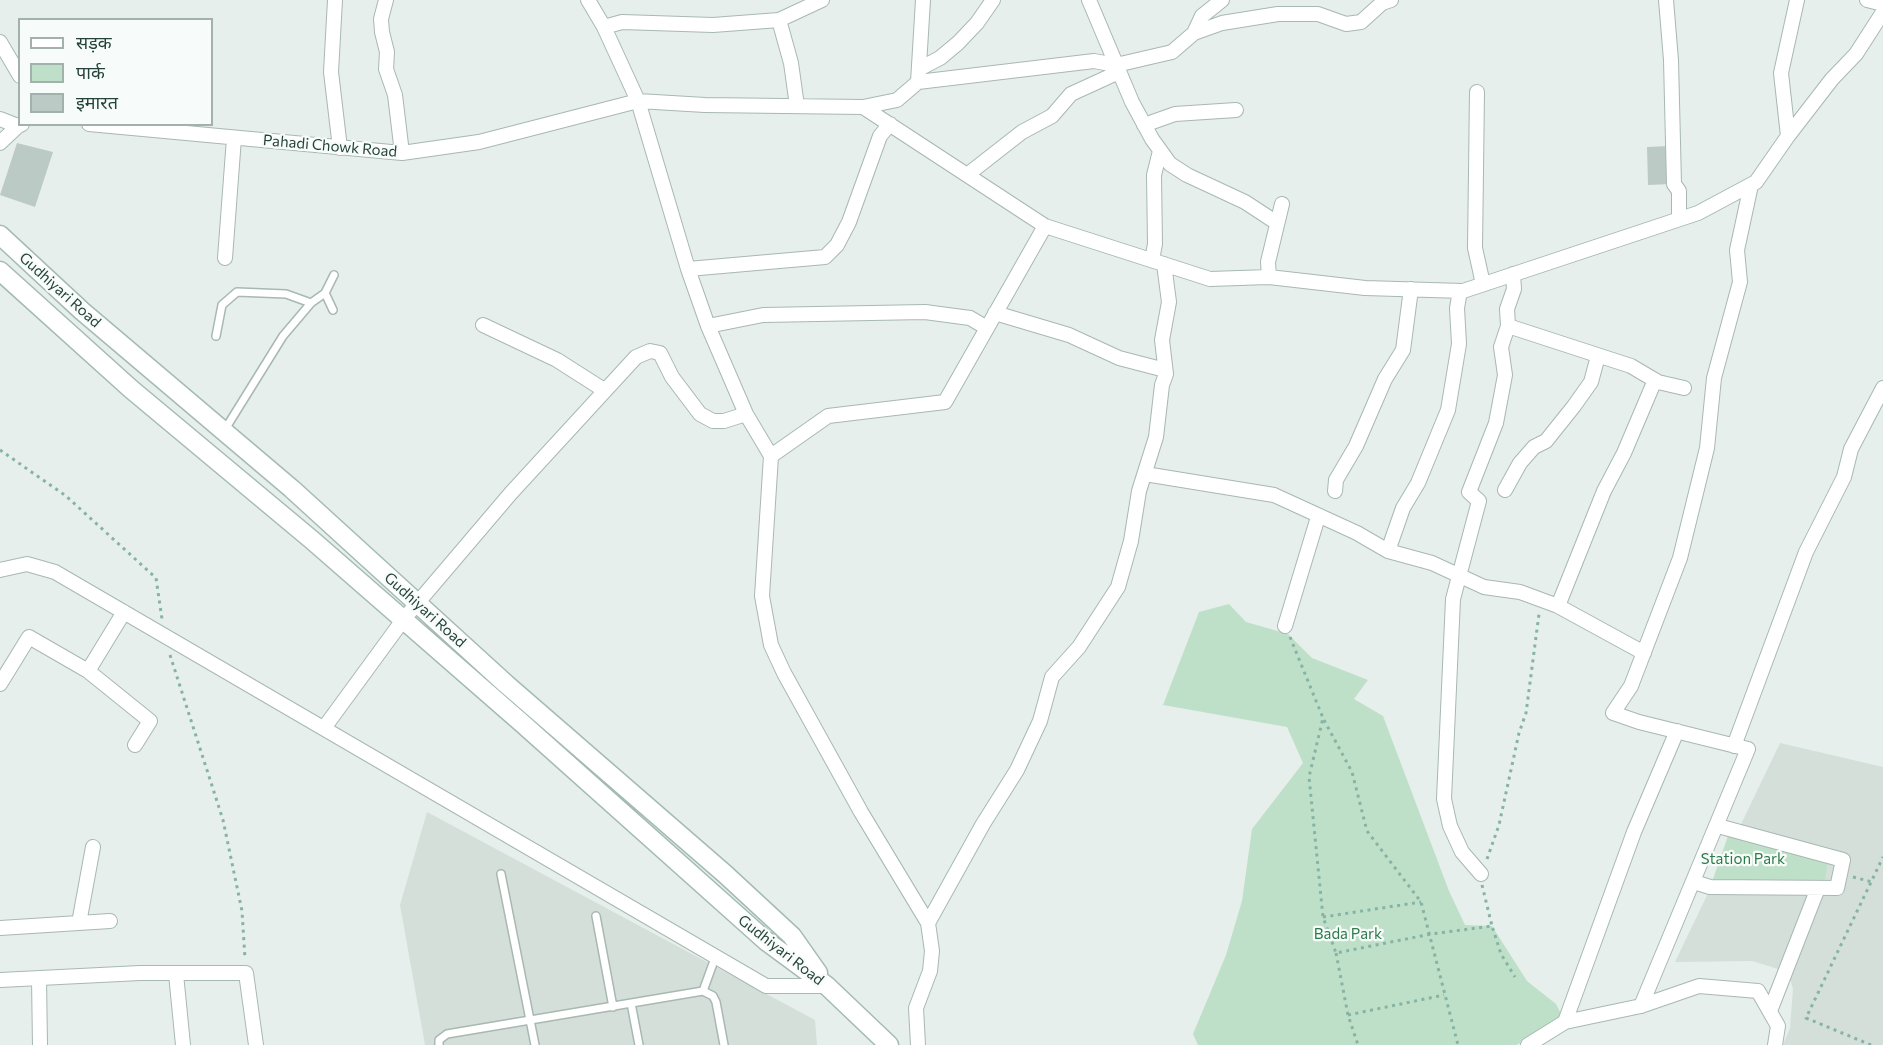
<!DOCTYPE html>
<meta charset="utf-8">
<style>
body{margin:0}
#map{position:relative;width:1883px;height:1045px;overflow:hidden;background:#e6efeb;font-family:Commissioner,"Noto Sans Devanagari",sans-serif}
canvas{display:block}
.legend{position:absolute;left:18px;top:18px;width:195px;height:108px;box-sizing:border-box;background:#f7fbf9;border:2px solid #a3b1ad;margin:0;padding:8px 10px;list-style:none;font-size:18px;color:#24423a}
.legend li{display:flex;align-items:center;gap:12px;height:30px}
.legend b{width:30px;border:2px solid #a3b1ad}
</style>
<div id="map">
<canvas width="1883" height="1045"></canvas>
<ul class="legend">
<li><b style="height:8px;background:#fff"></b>सड़क</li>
<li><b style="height:16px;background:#bfe0c8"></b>पार्क</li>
<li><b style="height:16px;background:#bbcac4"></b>इमारत</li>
</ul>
</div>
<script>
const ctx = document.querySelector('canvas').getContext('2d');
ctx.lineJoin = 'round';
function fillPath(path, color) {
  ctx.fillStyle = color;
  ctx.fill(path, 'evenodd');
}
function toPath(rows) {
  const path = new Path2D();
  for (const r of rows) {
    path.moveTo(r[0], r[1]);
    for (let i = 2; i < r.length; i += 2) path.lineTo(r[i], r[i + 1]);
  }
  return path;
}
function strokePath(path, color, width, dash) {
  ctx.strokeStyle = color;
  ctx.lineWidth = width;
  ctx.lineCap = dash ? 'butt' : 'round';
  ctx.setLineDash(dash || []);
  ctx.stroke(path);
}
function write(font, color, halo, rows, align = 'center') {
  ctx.font = font + ' Commissioner,sans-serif';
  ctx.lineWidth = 4.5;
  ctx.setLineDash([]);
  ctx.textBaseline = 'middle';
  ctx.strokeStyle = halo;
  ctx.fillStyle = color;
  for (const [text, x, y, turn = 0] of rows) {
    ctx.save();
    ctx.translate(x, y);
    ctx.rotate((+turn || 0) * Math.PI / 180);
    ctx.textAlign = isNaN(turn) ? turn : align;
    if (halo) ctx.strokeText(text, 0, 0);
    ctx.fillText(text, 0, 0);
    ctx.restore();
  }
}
fillPath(toPath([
 [1780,743,1883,767,1883,1045,1783,1045,1790,1028,1793,989,1788,972,1752,961,1675,962],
 [427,812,815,1020,817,1045,425,1045,400,905]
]), '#d4dfda');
fillPath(toPath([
 [1229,604,1246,622,1288,634,1312,658,1368,680,1354,699,1383,716,1449,891,1465,925,1492,926,1527,981,1556,1004,1565,1022,1516,1045,1198,1045,1193,1034,1226,955,1242,901,1252,829,1303,763,1287,727,1163,705,1199,612],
 [1729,833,1828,859,1825,881,1712,882]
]), '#bfe0c8');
fillPath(toPath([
 [17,143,53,152,35,207,0,195],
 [1670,146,1671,184,1648,185,1647,147]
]), '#bbcac4');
const lane = toPath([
 [325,293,333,310],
 [216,336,222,305,237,292,286,294,311,303],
 [224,431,283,336,311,303,325,293,334,275],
 [501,874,535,1045],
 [596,916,613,1007],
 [703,991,713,996,716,1002,724,1045],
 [631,1003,639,1045],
 [439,1045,439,1040,447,1034,703,991,715,958]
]);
const street = toPath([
 [335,0,331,72,340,148],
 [386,0,381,19,382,32,387,52,386,69,395,95,402,153],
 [588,0,604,27,638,101,688,269,708,326,746,414,771,456,762,596,771,645,784,673,861,812,928,923,932,951,930,971,916,1008,918,1045],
 [1089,0,1132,102,1152,139,1170,164,1187,175,1245,202,1277,223],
 [1666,0,1671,60,1674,184,1679,191,1679,219],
 [1867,0,1883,4],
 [779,20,822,0],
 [604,27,622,22,713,25,779,20,791,63,797,106],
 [1194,33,1222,23,1278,14,1318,14,1346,24,1361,22,1382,3,1391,0],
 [0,42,20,76],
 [919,69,940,58,958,43,977,23,993,0],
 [918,82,1094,61,1116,65,1172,52,1194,33,1202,16,1222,0],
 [1477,92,1475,248,1483,284],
 [863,107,897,100,918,82,923,0],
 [0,119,18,126,22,124],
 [89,124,402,153,479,142,638,101,705,105,863,107,1045,226,1210,279,1269,277,1365,288,1463,291,1698,213,1756,182,1788,136,1781,73,1797,0],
 [1144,125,1175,114,1236,110],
 [1788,136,1832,79,1856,54,1883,12],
 [0,143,18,126],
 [967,175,1022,132,1052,116,1071,94,1119,72],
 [225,258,234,138],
 [1152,260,1155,244,1154,175,1160,151],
 [688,269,825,257,837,245,849,222,880,136,890,124],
 [1269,277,1268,262,1282,204],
 [995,313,1069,335,1119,358,1165,370],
 [483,325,557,360,604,390],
 [708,326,763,315,925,312,970,318,987,328],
 [1508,326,1631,366,1658,382,1684,388],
 [771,456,828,416,945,402,1045,226],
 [1145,474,1274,495,1357,533,1388,551,1432,563,1484,587,1520,592,1558,606,1644,653],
 [1505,490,1520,463,1534,447,1546,441,1574,406,1591,382,1598,356],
 [1335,491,1336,480,1356,446,1385,379,1403,350,1411,289],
 [1388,551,1403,508,1418,483,1448,410,1459,344,1457,308,1460,291],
 [0,570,27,564,55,572,766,986,827,986],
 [1558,606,1604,491,1624,453,1655,380],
 [1285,626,1318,517],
 [88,671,150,721,135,745],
 [0,684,29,637,88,671,124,612],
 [324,728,403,620,511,493,636,357,650,351,660,353,672,377,700,414,713,421,724,421,746,414],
 [1734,746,1806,552,1844,477,1851,449,1883,388],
 [1481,874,1462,852,1450,826,1444,799,1453,599,1479,501,1469,492,1496,423,1505,375,1501,347,1508,326,1507,309,1514,289,1513,274],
 [1694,882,1710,887,1837,888,1843,860,1718,826],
 [79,923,93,847],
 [928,923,983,824,1017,770,1040,721,1052,677,1079,647,1118,587,1131,541,1139,491,1156,437,1162,385,1166,374,1162,340,1169,302,1164,264],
 [0,928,110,921],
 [176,974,183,1045],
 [39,979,40,1045],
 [0,980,140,973,246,973,256,1045],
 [1641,1006,1748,749,1639,722,1613,713,1631,686,1680,558,1707,448,1714,378,1740,282,1737,250,1751,185],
 [1770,1011,1818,888],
 [1565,1022,1634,832,1677,731],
 [1528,1045,1565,1022,1641,1006,1699,986,1758,991,1778,1026,1775,1045]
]);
const secondary = toPath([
 [0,235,82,311,292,489,506,684,725,874,792,936,818,973],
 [0,271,131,389,312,540,523,724,766,941,827,986,889,1045]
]);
strokePath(lane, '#a8b8b2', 10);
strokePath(street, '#a8b8b2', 16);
strokePath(secondary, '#a4bbb3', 21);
strokePath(toPath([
 [0,450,66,496,156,578,162,619],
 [1290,637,1323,718,1309,777,1323,917,1336,953,1431,934,1492,926,1501,954,1515,977],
 [170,655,223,820,242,911,245,959],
 [1324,720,1352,772,1367,831,1421,902,1458,1045],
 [1487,859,1499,825,1519,733,1526,713,1539,614],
 [1853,877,1872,882],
 [1482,885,1492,926],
 [1323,917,1421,902],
 [1336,953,1348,1015,1358,1045],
 [1348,1015,1444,995],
 [1871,1045,1806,1018,1883,857]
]), '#86b3a5', 3, [3, 4.5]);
strokePath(lane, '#fff', 7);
strokePath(street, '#fff', 14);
strokePath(secondary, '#fff', 18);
write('15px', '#24423a', '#f7fbf9', [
 ["Pahadi Chowk Road",330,146,5],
 ["Gudhiyari Road",60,290,42],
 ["Gudhiyari Road",425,610,42],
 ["Gudhiyari Road",781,950,38]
]);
write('15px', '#2d7a4b', '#f7fbf9', [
 ["Station Park",1743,859],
 ["Bada Park",1348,934]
]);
</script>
